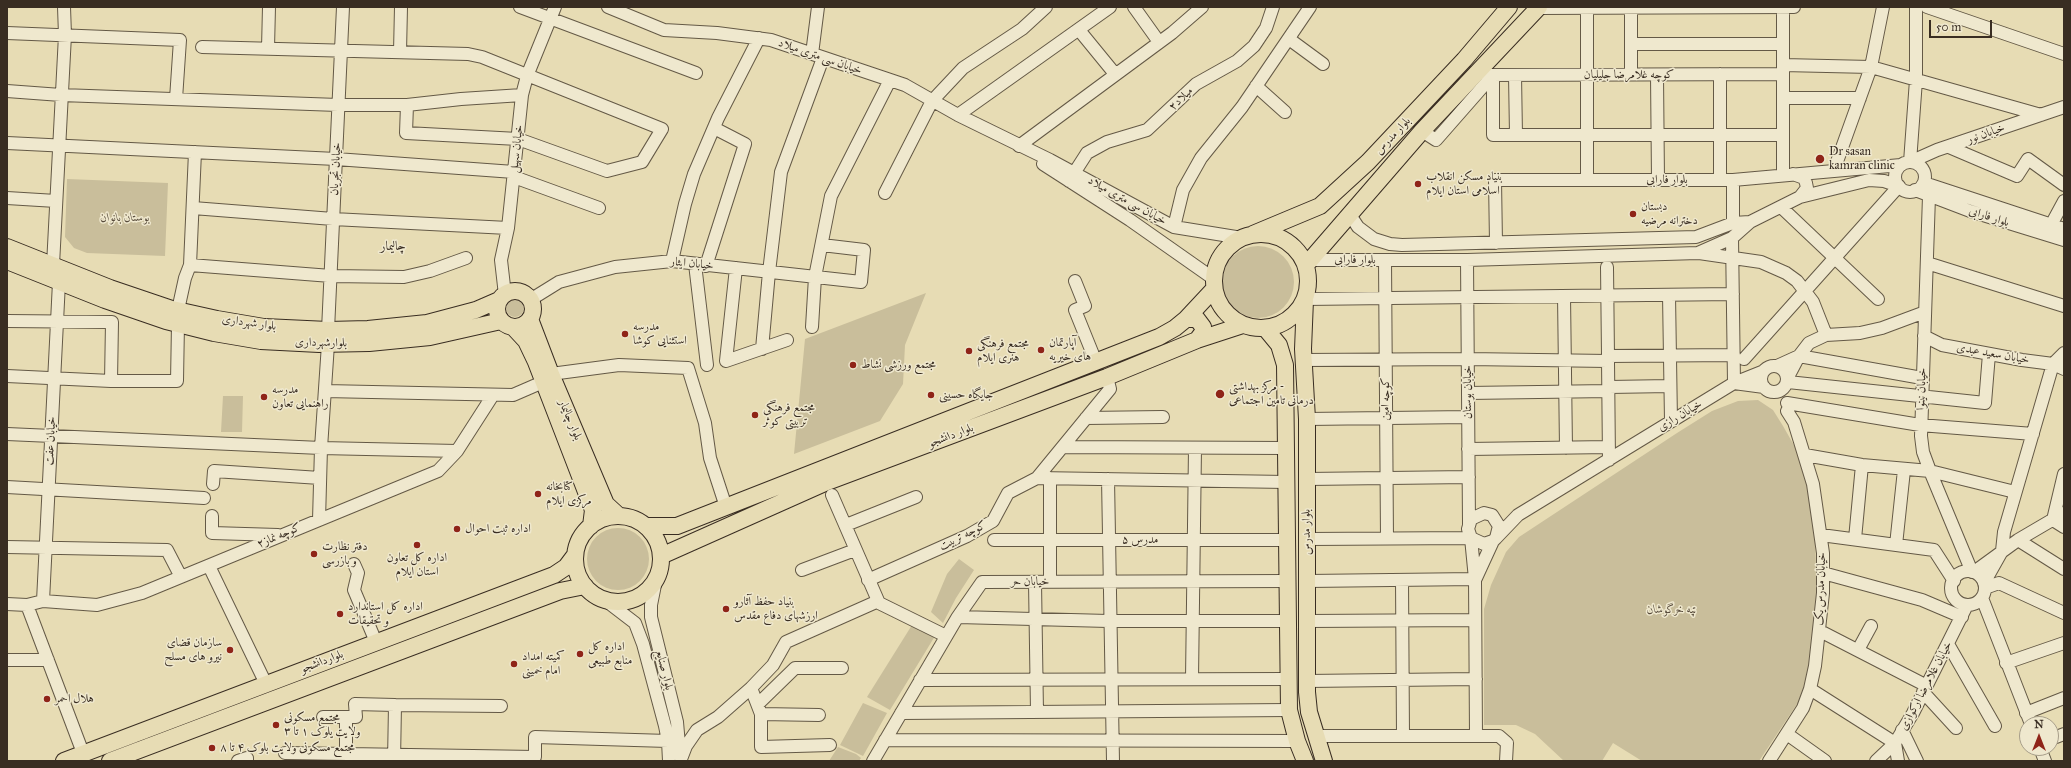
<!DOCTYPE html>
<meta charset="utf-8">
<style>
body{margin:0}
#map{position:relative;width:2071px;height:768px;overflow:hidden;background:#e7dcb4;font-family:"IM FELL Great Primer",serif}
canvas{display:block}
.frame{position:absolute;inset:0;border:8px solid #392d22;pointer-events:none}
.north{position:absolute;left:2019px;top:716px;width:40px;height:40px;box-sizing:border-box;background:#efe8ce;border:1px solid #a69d89;border-radius:50%;rotate:0deg;font-size:11px;font-weight:700;line-height:16px;text-align:center;color:#392d22}
.north::after{content:'';display:block;margin:auto;width:14px;height:18px;background:#8f2418;clip-path:polygon(50% 0,100% 100%,50% 72%,0 100%)}
.scale{position:absolute;left:1929px;top:20px;width:63px;height:18px;box-sizing:border-box;border:2px solid #392d22;border-top:0;padding-left:5px;font-size:12px;line-height:14px;white-space:nowrap;color:#392d22;-webkit-text-stroke:3px #efe8ce;paint-order:stroke}
</style>
<div id="map">
<canvas width="2071" height="768"></canvas>
<div class="frame"></div>
<div class="north">N</div>
<div class="scale">50 m</div>
</div>
<script>
const ctx = document.querySelector('canvas').getContext('2d');
ctx.lineJoin = 'round';
function fillPath(path, color) {
  ctx.fillStyle = color;
  ctx.fill(path, 'evenodd');
}
function toPath(rows) {
  const path = new Path2D();
  for (const r of rows) {
    if (r.length === 3) {
      path.moveTo(r[0] + r[2], r[1]);
      path.arc(r[0], r[1], r[2], 0, 2 * Math.PI);
      continue;
    }
    path.moveTo(r[0], r[1]);
    for (let i = 2; i < r.length; i += 2) path.lineTo(r[i], r[i + 1]);
  }
  return path;
}
function strokePath(path, color, width, dash) {
  ctx.strokeStyle = color;
  ctx.lineWidth = width;
  ctx.lineCap = dash ? 'butt' : 'round';
  ctx.setLineDash(dash || []);
  ctx.stroke(path);
}
function write(font, color, halo, rows, align = 'center') {
  ctx.font = font + ' "IM FELL Great Primer",Amiri,serif';
  ctx.lineWidth = 3;
  ctx.setLineDash([]);
  ctx.textBaseline = 'middle';
  ctx.strokeStyle = halo;
  ctx.fillStyle = color;
  for (const [text, x, y, turn = 0] of rows) {
    ctx.save();
    ctx.translate(x, y);
    ctx.rotate((+turn || 0) * Math.PI / 180);
    ctx.textAlign = isNaN(turn) ? turn : align;
    if (halo) ctx.strokeText(text, 0, 0);
    ctx.fillText(text, 0, 0);
    ctx.restore();
  }
}
fillPath(toPath([
 [67,179,168,183,165,256,87,253,74,248,65,237],
 [1258,282,36],
 [926,293,905,345,903,384,880,421,794,454,805,339],
 [515,308,9],
 [223,396,243,396,242,432,221,432],
 [1758,400,1773,410,1783,426,1799,454,1808,485,1815,531,1817,609,1812,652,1806,684,1799,701,1759,761,1642,761,1613,743,1602,761,1564,761,1535,734,1516,725,1484,725,1484,609,1491,585,1506,552,1519,537,1677,433,1712,411,1738,401],
 [618,559,31],
 [959,559,974,570,956,598,943,623,931,612,947,574],
 [912,625,935,636,890,710,867,697],
 [863,703,887,713,863,756,840,745],
 [838,747,856,754,861,758,859,761,829,761]
]), '#c9be9b');
const minor = toPath([
 [520,7,696,73],
 [608,7,664,30,717,33,771,40,905,85,958,115,1050,160,1174,227,1242,238],
 [1134,7,1159,42],
 [1631,7,1631,75],
 [1783,7,1783,175],
 [1916,7,1916,80,1910,162,1937,150,2064,107],
 [1927,7,2064,54],
 [1538,8,1794,7],
 [1587,8,1587,180],
 [1079,30,1115,74],
 [7,33,180,40,176,99],
 [1289,39,1323,64],
 [1631,44,1783,44],
 [202,47,468,54,482,57,662,129,642,162,607,171,518,139,406,133,407,105],
 [268,48,269,7],
 [400,52,401,7],
 [812,54,818,7],
 [1783,65,1871,67,2041,115],
 [1720,74,1720,180],
 [1486,75,1783,74],
 [1493,75,1493,135,1783,135],
 [1515,75,1516,135],
 [1657,75,1658,180],
 [1256,86,1285,112],
 [7,91,61,95,338,105,407,105,461,99,522,95],
 [1783,98,1860,98],
 [958,115,1110,7],
 [1422,131,1436,140,1493,75],
 [7,143,336,159,514,172],
 [1019,146,1172,33,1202,7],
 [1949,147,2017,176,2028,159,2064,185],
 [1910,177,15],
 [1043,164,1130,220,1214,279],
 [1834,170,1871,67,1883,7],
 [1793,174,1804,178,1806,183,1807,188,1800,197],
 [514,177,599,208],
 [1733,180,1733,223],
 [1069,181,1087,153,1107,142,1147,130,1196,84,1237,61,1254,46,1266,28,1273,7],
 [1924,183,2064,229],
 [1915,190,1970,211,2064,240],
 [885,193,932,101,963,68,1022,29,1046,7],
 [1929,196,1921,436,1923,452,1930,471,1972,572],
 [7,198,56,201],
 [1781,207,1878,299],
 [193,208,333,219,508,228],
 [1350,215,1358,227,1374,239,1390,244,1402,245,1696,237,1733,223,1750,222],
 [2051,225,2064,201],
 [1174,227,1183,190,1201,158,1242,107,1310,7],
 [1496,243,1495,180,1733,180,1901,165],
 [1699,253,1761,262,1786,273,1797,281,1813,302,1826,335],
 [1312,260,1467,260,1698,253,1732,238,1750,222,1800,197,1869,180,1884,181,1899,186,1744,359],
 [1385,260,1387,538],
 [1467,260,1469,524],
 [672,261,685,204,694,174,718,118,759,38],
 [1927,263,2064,306],
 [695,264,707,365],
 [53,265,65,35,64,7],
 [190,265,331,276,404,277,430,271,466,258],
 [706,266,745,144,714,128],
 [1607,267,1608,356,1734,355],
 [736,268,726,361,787,340],
 [1075,281,1085,306,1075,310,1096,362],
 [505,295,501,260,508,228,522,95,527,76,555,7],
 [1669,295,1671,421],
 [1564,296,1566,448],
 [1305,299,1733,294],
 [530,300,559,282,615,267,672,261,861,282,864,250,822,245],
 [178,310,185,278,190,265,195,152],
 [7,321,112,322,111,381],
 [812,327,815,277,831,196,890,80],
 [328,330,343,7],
 [1924,336,1942,345,2022,360,2053,364,2064,369],
 [762,349,769,272,781,172,823,58],
 [1304,360,1468,359,1608,361,1609,460],
 [2053,364,2064,353],
 [1774,379,13],
 [1777,366,1799,356,1788,377],
 [1764,371,1734,383,1764,387],
 [551,374,619,365,688,368,705,423,710,458,726,507],
 [7,376,111,381,177,381,178,324],
 [1922,378,1799,356,1809,343,1826,335,1860,333,1882,328,1925,312],
 [1788,382,1985,403,1989,354],
 [1609,387,1670,386],
 [325,391,513,395,543,382],
 [1468,393,1609,391],
 [1787,403,1920,425,2033,434],
 [1086,418,1163,417],
 [1307,419,1468,417],
 [7,434,321,448,457,451],
 [1063,447,1285,448],
 [1468,449,1609,447],
 [1805,455,1862,465,1930,471,2015,492],
 [2064,474,2053,520,2064,527],
 [1037,478,1286,482],
 [1050,478,1050,582],
 [1108,479,1113,761],
 [1307,479,1469,477],
 [213,484,214,471,320,478],
 [7,487,204,498],
 [832,495,879,603,946,636],
 [212,516,212,533,278,535],
 [319,520,321,448,328,344],
 [846,525,916,497],
 [1821,535,1934,550,1954,581],
 [1496,538,1499,526,1492,515,1484,513,1471,519,1468,529,1471,538,1484,544,1493,541,1496,538,1518,515,1734,383,1732,238],
 [1308,539,1471,538,1475,579,1476,736],
 [1855,539,1862,465],
 [994,540,1287,540],
 [2018,540,2064,569],
 [1896,545,1904,470],
 [7,547,167,550,181,577],
 [354,564,358,573,354,590,376,642],
 [209,566,266,684],
 [802,570,855,550],
 [1968,588,17],
 [1974,572,2018,540,2064,513],
 [1823,573,1922,600,1962,617],
 [1476,578,1493,541],
 [656,580,651,605,651,617,677,722,680,756],
 [868,580,967,536,993,521,1008,493,1037,478,1110,389,1107,377],
 [1402,580,1403,736],
 [1308,581,1475,579],
 [1035,582,1037,712],
 [1984,583,2002,551,2004,532,2053,364],
 [1985,588,1999,583,2064,613],
 [1982,598,2031,724],
 [605,600,635,623,643,644,665,726,668,741,669,761],
 [43,601,59,282],
 [7,604,27,605,43,601,97,605,142,593,438,471,457,451,493,395],
 [27,605,83,753],
 [958,617,1108,621,1287,621],
 [1308,621,1475,620],
 [1820,631,1927,686],
 [1948,644,1995,726],
 [1858,650,1871,626],
 [7,660,48,660],
 [2006,663,2064,643],
 [1192,679,1195,448],
 [920,680,1288,679],
 [1307,681,1476,679],
 [751,688,761,714,761,747,830,745],
 [1810,689,1895,743,1898,761],
 [1923,692,1956,728],
 [758,704,795,668,842,668],
 [901,713,1289,710],
 [2026,713,2064,698],
 [761,714,819,715],
 [323,717,346,717],
 [1902,730,1917,761],
 [1787,734,1825,761],
 [1316,736,1499,736,1507,743,1506,761],
 [2051,739,2064,734],
 [885,740,1297,741],
 [2040,748,2045,761],
 [285,753,535,757,535,737,668,741],
 [346,753,346,717,356,717,355,704,395,705],
 [681,759,686,746,697,730,718,717,751,688,773,665,786,642,876,602,879,603],
 [238,761,247,758,247,761],
 [394,761,395,705,501,706],
 [873,761,957,618,982,582,1288,581],
 [1769,761,1803,708,1810,689,1815,666,1823,593,1823,553,1813,484,1794,422,1787,411],
 [1876,761,1895,743,1913,713,1967,605]
]);
const major = toPath([
 [1261,281,47],
 [1253,234,1320,206,1368,162,1464,60,1509,7],
 [7,247,110,288,172,309,217,319,264,327,328,330,368,329,427,323,476,310,499,300],
 [7,261,105,300,166,321,214,333,261,341,319,344,369,343,430,337,501,321],
 [1306,265,1422,131,1539,7],
 [515,309,18],
 [1305,300,1303,349,1307,419,1307,692,1309,712,1324,761],
 [530,319,551,374,606,504,619,516],
 [1186,319,1197,319,1203,327,1203,332,1197,340],
 [513,327,526,341,536,362,593,510,591,526],
 [1265,328,1279,345,1285,365,1289,710,1297,741,1305,761],
 [618,559,43],
 [646,526,677,526,1159,337,1175,328,1186,319,1214,289],
 [661,556,827,482,1107,377,1197,340,1243,325],
 [64,761,554,575,566,567,575,555],
 [110,761,560,591,585,586]
]);
strokePath(minor, '#645946', 14);
strokePath(major, '#392d22', 18);
strokePath(minor, '#efe8ce', 12);
strokePath(major, '#e7dcb4', 16);
for (const [x, y, r, color] of [
 [1820,159,5,"#8f2418"],
 [1418,184,4,"#8f2418"],
 [1633,214,4,"#8f2418"],
 [625,334,4,"#8f2418"],
 [1041,350,4,"#8f2418"],
 [969,351,4,"#8f2418"],
 [853,365,4,"#8f2418"],
 [1220,394,5,"#8f2418"],
 [931,395,4,"#8f2418"],
 [264,397,4,"#8f2418"],
 [755,415,4,"#8f2418"],
 [538,494,4,"#8f2418"],
 [457,529,4,"#8f2418"],
 [417,545,4,"#8f2418"],
 [314,554,4,"#8f2418"],
 [726,609,4,"#8f2418"],
 [340,614,4,"#8f2418"],
 [230,650,4,"#8f2418"],
 [580,654,4,"#8f2418"],
 [514,664,4,"#8f2418"],
 [47,699,4,"#8f2418"],
 [276,725,4,"#8f2418"],
 [212,748,4,"#8f2418"]
]) {
  const dot = new Path2D();
  dot.arc(x, y, r, 0, 2 * Math.PI);
  ctx.fillStyle = color;
  ctx.fill(dot);
  strokePath(dot, '#efe8ce', 1.5);
}
write('12px', '#392d22', '#efe8ce', [
 ["خیابان سی متری میلاد",820,57,19],
 ["کوچه غلامرضا جلیلیان",1629,75],
 ["میلاد۲",1181,99,-44],
 ["خیابان نور",1986,134,-19],
 ["بلوار مدرس",1393,136,-47],
 ["خیابان سهیل",517,149,-84],
 ["خیابان تجریان",336,169,-87],
 ["بلوار فارابی",1667,180],
 ["خیابان سی متری میلاد",1127,201,29],
 ["بلوار فارابی",1989,217,18],
 ["بلوار فارابی",1355,260,1],
 ["خیابان ایثار",692,264,6],
 ["بلوار شهرداری",249,323,8],
 ["بلوارشهرداری",321,343,1],
 ["خیابان سعید عبدی",1993,354,10],
 ["خیابان نینوا",1922,389,-88],
 ["خیابان بوستان",1468,392,-90],
 ["کوچه امین",1386,399,-90],
 ["خیابان رازی",1680,416,-31],
 ["بلوار چالیمار",570,420,67],
 ["بلوار دانشجو",951,436,-21],
 ["خیابان عفت",51,441,-87],
 ["بلوار مدرس",1307,532,-91],
 ["کوچه نماز۲",279,536,-23],
 ["کوچه تربیت",963,536,-27],
 ["مدرس ۵",1140,540],
 ["خیابان حر",1030,582],
 ["خیابان مدرس یک",1821,589,-88],
 ["بلواردانشجو",322,662,-21],
 ["بلوار صنایع",664,670,76],
 ["خیابان غلامرضا ارکوازی",1926,686,-62]
]);
write('12px', '#392d22', '#efe8ce', [
 ["Dr sasan",1829,152],
 ["kamran clinic",1829,166],
 ["بنیاد مسکن انقلاب",1426,177],
 ["اسلامی استان ایلام",1426,191],
 ["دبستان",1641,207],
 ["دخترانه مرضیه",1641,221],
 ["مدرسه",633,327],
 ["استثنایی کوشا",633,341],
 ["آپارتمان",1049,343],
 ["های خیریه",1049,357],
 ["مجتمع فرهنگی",977,344],
 ["هنری ایلام",977,358],
 ["مجتمع ورزشی نشاط",861,365],
 ["مرکز بهداشتی -",1229,387],
 ["درمانی تامین اجتماعی",1229,401],
 ["مدرسه",272,390],
 ["راهنمایی تعاون",272,404],
 ["جایگاه حسینی",939,395],
 ["مجتمع فرهنگی",763,408],
 ["تربیتی کوثر",763,422],
 ["کتابخانه",546,487],
 ["مرکزی ایلام",546,501],
 ["اداره ثبت احوال",465,529],
 ["دفتر نظارت",322,547],
 ["و بازرسی",322,561],
 ["اداره کل تعاون",417,558,"center"],
 ["استان ایلام",417,572,"center"],
 ["بنیاد حفظ آثارو",734,602],
 ["ارزشهای دفاع مقدس",734,616],
 ["اداره کل استاندارد",348,607],
 ["و تحقیقات",348,621],
 ["سازمان قضای",222,643,"right"],
 ["نیرو های مسلح",222,657,"right"],
 ["اداره کل",588,647],
 ["منابع طبیعی",588,661],
 ["کمیته امداد",522,657],
 ["امام خمینی",522,671],
 ["هلال احمر",55,699],
 ["مجتمع مسکونی",284,718],
 ["ولایت یلوک ۱ تا ۳",284,732],
 ["مجتمع مسکونی ولایت بلوک ۴ تا ۸",220,748]
], 'left');
write('italic 12px', '#564a3a', '#efe8ce', [
 ["بوستان بانوان",125,218],
 ["تپه خرگوشان",1672,610]
]);
write('13px', '#392d22', '#efe8ce', [
 ["چالیمار",393,247]
]);
</script>
